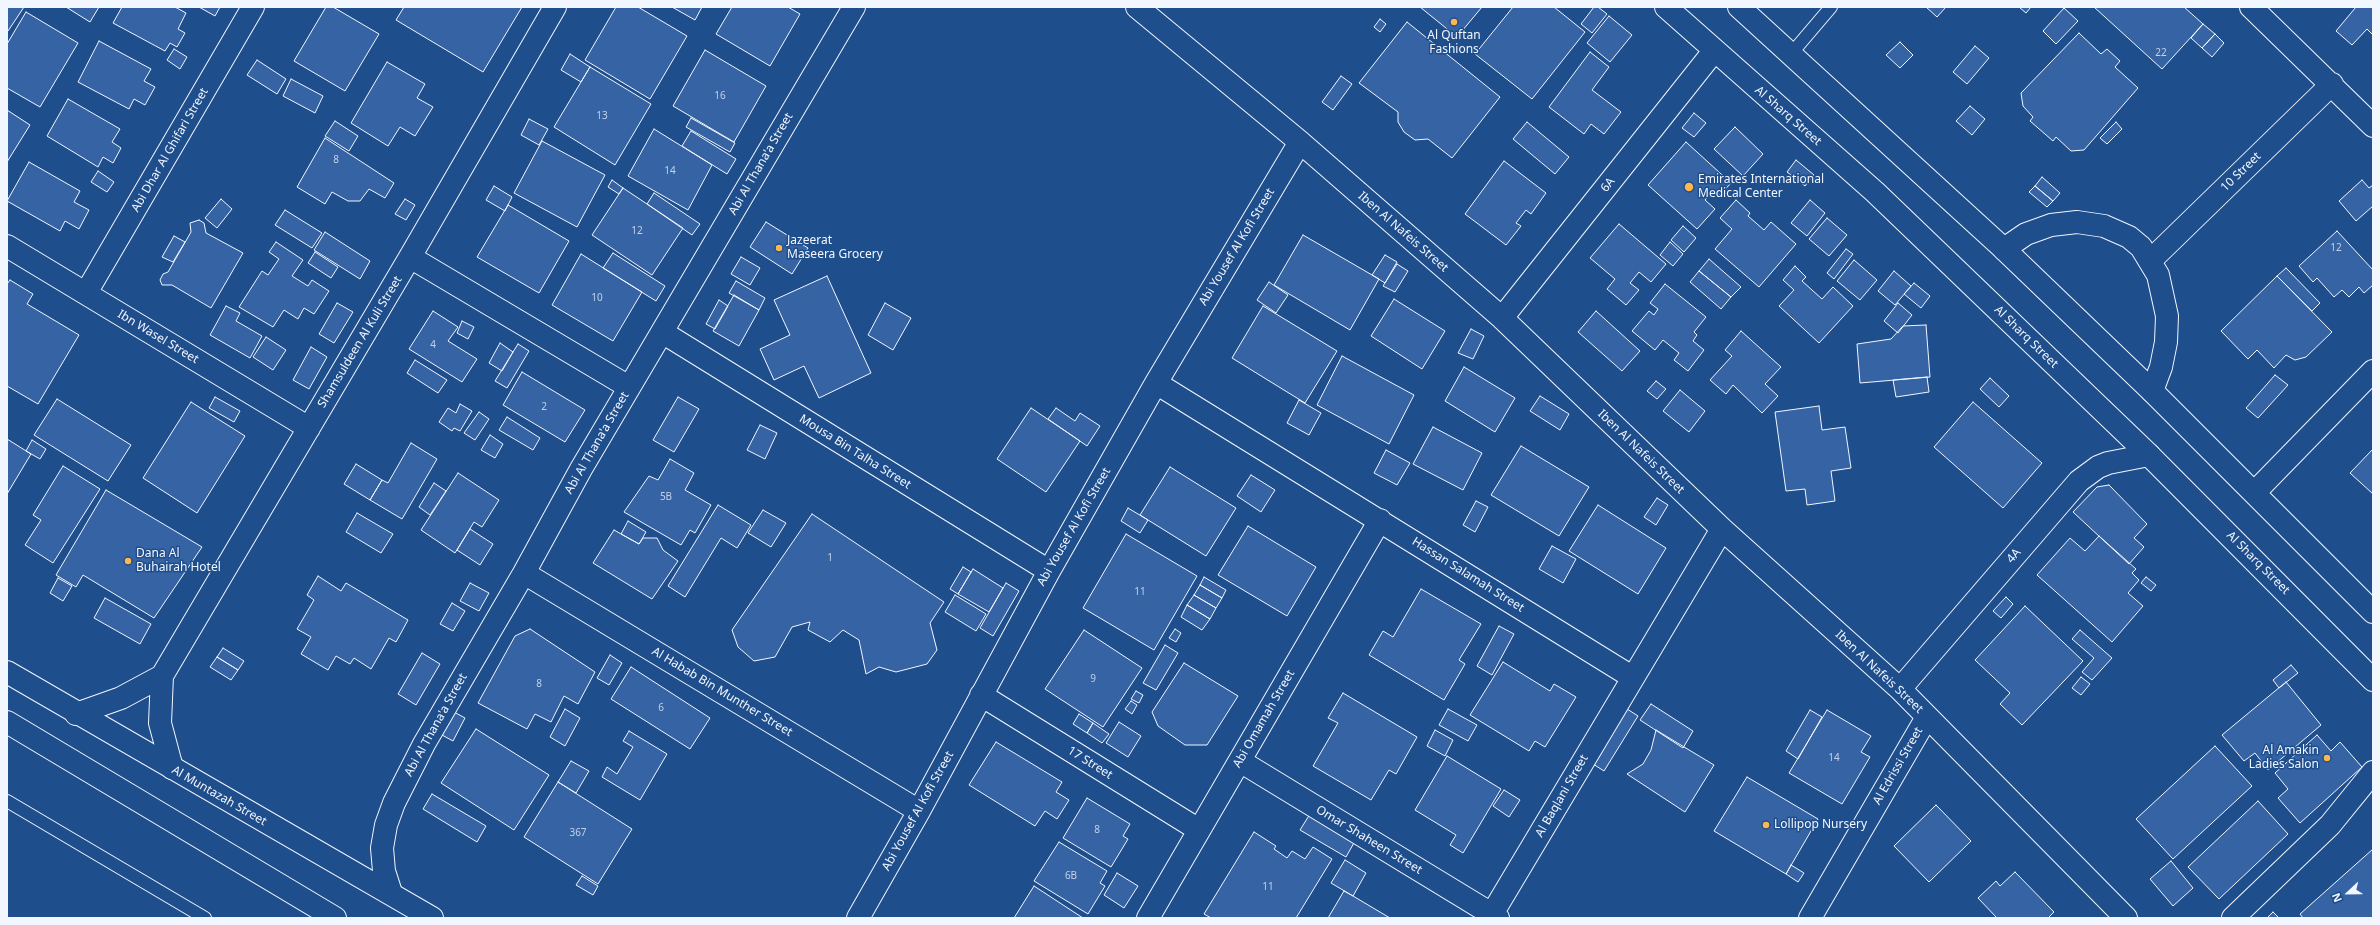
<!DOCTYPE html>
<style>
body{margin:0}
#map{position:relative;width:2380px;height:925px;overflow:hidden;background:#1f4e8c;font-family:"Noto Sans",sans-serif}
canvas{display:block}
.frame{position:absolute;inset:0;border:8px solid #f2f6ff;pointer-events:none}
.north{position:absolute;left:2328px;top:873px;width:40px;height:40px;-webkit-text-stroke:3px #1f4e8c;paint-order:stroke;rotate:248deg;font-size:11px;font-weight:700;line-height:16px;text-align:center;color:#f2f6ff}
.north::after{content:'';display:block;margin:auto;width:14px;height:18px;background:#f2f6ff;clip-path:polygon(50% 0,100% 100%,50% 72%,0 100%)}
</style>
<div id="map">
<canvas width="2380" height="925"></canvas>
<div class="frame"></div>
<div class="north">N</div>
</div>
<script>
const ctx = document.querySelector('canvas').getContext('2d');
ctx.lineJoin = 'round';
function fillPath(path, color) {
  ctx.fillStyle = color;
  ctx.fill(path, 'evenodd');
}
function toPath(rows) {
  const path = new Path2D();
  for (const r of rows) {
    path.moveTo(r[0], r[1]);
    for (let i = 2; i < r.length; i += 2) path.lineTo(r[i], r[i + 1]);
  }
  return path;
}
function strokePath(path, color, width, dash) {
  ctx.strokeStyle = color;
  ctx.lineWidth = width;
  ctx.lineCap = dash ? 'butt' : 'round';
  ctx.setLineDash(dash || []);
  ctx.stroke(path);
}
function write(font, color, halo, rows, align = 'center') {
  ctx.font = font + ' "Noto Sans",sans-serif';
  ctx.lineWidth = 3;
  ctx.setLineDash([]);
  ctx.textBaseline = 'middle';
  ctx.strokeStyle = halo;
  ctx.fillStyle = color;
  for (const [text, x, y, turn = 0] of rows) {
    ctx.save();
    ctx.translate(x, y);
    ctx.rotate((+turn || 0) * Math.PI / 180);
    ctx.textAlign = isNaN(turn) ? turn : align;
    if (halo) ctx.strokeText(text, 0, 0);
    ctx.fillText(text, 0, 0);
    ctx.restore();
  }
}
const building = toPath([
 [7,7,24,7,8,31,7,31,7,7],
 [66,7,99,7,90,22,66,7],
 [122,7,175,7,186,13,178,29,185,33,177,47,170,43,165,51,113,23,122,7],
 [199,7,220,7,215,16,199,7],
 [326,7,333,7,379,34,345,91,294,61,326,7],
 [404,7,522,7,483,72,396,20,404,7],
 [616,7,638,7,687,36,650,99,585,60,616,7],
 [672,7,702,7,695,20,672,7],
 [732,7,788,7,800,14,770,66,716,34,732,7],
 [1420,7,1482,7,1457,37,1420,7],
 [1513,7,1554,7,1585,32,1532,99,1475,54,1513,7],
 [1594,7,1598,7,1607,14,1592,33,1581,24,1594,7],
 [1926,7,1946,7,1937,17,1926,7],
 [2019,7,2031,7,2026,13,2019,7],
 [2094,7,2184,7,2203,24,2162,69,2094,7],
 [2356,7,2373,7,2373,35,2367,29,2352,45,2336,31,2356,7],
 [2064,8,2078,21,2056,44,2043,31,2064,8],
 [26,12,78,43,40,107,7,88,7,44,26,12],
 [1609,16,1632,35,1610,62,1587,43,1609,16],
 [1380,19,1386,24,1380,32,1374,27,1380,19],
 [1407,22,1500,97,1452,158,1428,139,1415,140,1404,132,1398,122,1398,112,1359,83,1407,22],
 [2203,24,2215,34,2202,48,2191,38,2203,24],
 [2079,33,2101,54,2107,49,2120,61,2115,67,2138,88,2084,150,2071,151,2056,137,2053,141,2030,121,2033,117,2023,106,2021,93,2079,33],
 [2215,34,2224,43,2212,57,2202,48,2215,34],
 [99,41,151,69,144,81,155,87,145,105,134,99,129,109,78,82,99,41],
 [1900,42,1913,55,1900,68,1886,55,1900,42],
 [1975,46,1989,58,1967,84,1953,72,1975,46],
 [174,49,187,57,180,69,167,60,174,49],
 [705,50,766,86,734,142,673,106,705,50],
 [1590,52,1609,67,1592,90,1621,112,1604,134,1591,124,1584,134,1549,107,1590,52],
 [570,54,590,67,581,82,561,70,570,54],
 [257,60,286,79,277,94,247,75,257,60],
 [387,62,425,84,417,98,433,107,415,136,400,127,388,146,351,123,387,62],
 [590,67,651,104,615,165,554,127,590,67],
 [1341,76,1352,84,1333,110,1322,102,1341,76],
 [291,79,323,96,315,113,283,96,291,79],
 [68,99,120,129,112,142,121,148,113,163,103,157,98,167,47,136,68,99],
 [1970,106,1985,119,1972,135,1956,121,1970,106],
 [7,110,30,125,7,162,7,110],
 [1694,113,1706,123,1694,137,1682,128,1694,113],
 [691,118,735,143,730,152,686,127,691,118],
 [529,119,548,129,539,145,521,135,529,119],
 [335,121,358,136,349,151,325,136,335,121],
 [1527,122,1569,157,1555,174,1513,139,1527,122],
 [2116,122,2122,129,2107,144,2100,138,2116,122],
 [1735,127,1763,154,1743,176,1714,149,1735,127],
 [654,129,712,165,688,210,628,176,654,129],
 [691,131,736,159,727,174,682,146,691,131],
 [325,138,394,183,385,198,369,189,360,201,348,201,332,192,325,204,297,187,325,138],
 [542,141,605,175,577,227,514,193,542,141],
 [1686,142,1731,183,1720,195,1714,190,1705,200,1715,209,1697,229,1648,185,1686,142],
 [1796,160,1814,175,1805,186,1787,172,1796,160],
 [1504,161,1546,193,1531,214,1526,210,1516,223,1521,226,1506,245,1465,214,1504,161],
 [29,162,80,191,74,202,89,210,79,229,65,221,60,231,7,201,29,162],
 [98,171,114,182,107,192,91,182,98,171],
 [2042,177,2060,193,2053,201,2035,186,2042,177],
 [612,180,623,188,619,194,608,187,612,180],
 [2362,180,2369,188,2373,185,2373,206,2356,221,2339,201,2362,180],
 [494,186,512,197,505,211,486,200,494,186],
 [2035,186,2053,201,2047,207,2029,192,2035,186],
 [623,188,683,228,652,275,592,235,623,188],
 [654,193,700,224,692,235,647,204,654,193],
 [221,199,232,209,217,228,205,218,221,199],
 [405,199,415,205,406,220,395,214,405,199],
 [1736,200,1750,213,1748,216,1764,230,1771,222,1796,244,1759,287,1715,249,1732,229,1720,218,1736,200],
 [1810,200,1825,213,1807,236,1791,223,1810,200],
 [508,205,569,241,539,293,477,257,508,205],
 [285,210,322,233,312,248,275,225,285,210],
 [1827,218,1847,235,1829,256,1809,239,1827,218],
 [199,220,204,223,206,233,243,253,211,308,172,285,162,285,160,280,163,274,168,272,191,232,190,223,199,220],
 [766,222,808,248,792,274,750,247,766,222],
 [1619,224,1666,264,1651,282,1639,272,1630,283,1639,290,1626,305,1607,289,1615,279,1590,258,1619,224],
 [1683,226,1696,238,1684,252,1671,240,1683,226],
 [2337,231,2373,270,2373,285,2364,293,2359,287,2349,297,2342,290,2334,297,2317,278,2313,282,2299,266,2337,231],
 [325,232,370,261,360,279,314,250,325,232],
 [1303,235,1379,279,1350,330,1274,285,1303,235],
 [174,236,185,242,173,262,162,257,174,236],
 [276,242,303,260,292,276,308,286,312,280,329,291,314,314,304,308,298,319,284,310,273,327,239,307,262,271,268,275,279,259,269,252,276,242],
 [1670,242,1683,254,1673,266,1660,255,1670,242],
 [1846,249,1853,254,1834,279,1827,273,1846,249],
 [315,252,338,267,331,278,308,263,315,252],
 [613,253,665,286,656,301,603,268,613,253],
 [581,254,642,292,613,341,552,305,581,254],
 [1385,255,1397,262,1385,283,1372,275,1385,255],
 [741,257,760,268,750,285,731,274,741,257],
 [1709,259,1741,287,1731,297,1699,271,1709,259],
 [1854,260,1877,280,1860,300,1837,281,1854,260],
 [1397,264,1408,271,1395,292,1383,286,1397,264],
 [1795,266,1806,277,1802,281,1822,299,1833,287,1853,306,1819,343,1779,306,1794,290,1783,280,1795,266],
 [2286,268,2320,303,2312,311,2277,276,2286,268],
 [1699,271,1731,297,1721,309,1690,282,1699,271],
 [1894,271,1911,286,1895,305,1878,291,1894,271],
 [827,276,871,373,819,398,804,366,774,380,760,349,790,335,774,300,827,276],
 [2277,276,2332,332,2306,357,2295,360,2286,355,2274,368,2257,350,2248,359,2221,331,2277,276],
 [10,280,33,294,27,304,79,335,38,404,7,386,7,284,10,280],
 [736,281,765,298,759,310,729,293,736,281],
 [1269,282,1288,295,1276,313,1257,300,1269,282],
 [1914,283,1930,296,1921,308,1904,294,1914,283],
 [1665,284,1706,317,1694,332,1697,335,1693,341,1704,350,1688,371,1674,360,1679,353,1663,340,1655,350,1632,331,1649,311,1654,315,1658,309,1650,303,1665,284],
 [734,295,759,310,739,346,713,331,734,295],
 [1394,299,1445,331,1422,369,1371,336,1394,299],
 [719,300,728,306,715,329,706,324,719,300],
 [337,303,353,312,334,343,319,334,337,303],
 [885,303,911,318,893,350,868,335,885,303],
 [1898,303,1912,315,1898,333,1884,321,1898,303],
 [226,306,240,313,236,321,262,336,250,358,210,335,226,306],
 [1263,306,1337,351,1305,403,1232,358,1263,306],
 [433,311,458,327,448,341,477,359,462,382,409,349,433,311],
 [1596,311,1640,351,1622,371,1578,332,1596,311],
 [462,321,474,327,468,339,457,333,462,321],
 [1926,325,1930,377,1860,383,1857,344,1891,339,1903,326,1926,325],
 [1471,329,1484,336,1473,359,1458,353,1471,329],
 [1741,331,1781,367,1765,384,1778,396,1762,413,1733,385,1726,394,1710,380,1732,356,1725,350,1741,331],
 [266,337,286,350,273,370,253,357,266,337],
 [500,343,513,352,502,371,489,363,500,343],
 [518,344,529,351,507,388,495,381,518,344],
 [311,347,327,357,309,389,293,380,311,347],
 [1342,356,1414,395,1389,444,1317,405,1342,356],
 [415,360,447,380,438,393,407,373,415,360],
 [1464,367,1515,398,1495,432,1445,401,1464,367],
 [522,372,585,410,565,442,503,405,522,372],
 [2275,375,2288,385,2258,418,2246,408,2275,375],
 [1927,377,1929,392,1896,397,1893,380,1927,377],
 [1990,378,2009,396,1999,407,1980,389,1990,378],
 [1656,381,1666,389,1657,399,1647,391,1656,381],
 [1680,390,1705,411,1689,432,1663,411,1680,390],
 [1540,396,1569,414,1560,430,1530,411,1540,396],
 [215,397,240,411,234,422,209,408,215,397],
 [678,397,699,409,674,452,653,440,678,397],
 [57,399,131,445,108,481,34,435,57,399],
 [1299,400,1321,413,1309,435,1287,423,1299,400],
 [191,402,245,436,197,513,143,478,191,402],
 [1973,402,2042,463,2003,508,1934,447,1973,402],
 [460,404,472,411,460,431,454,428,452,431,439,422,448,408,456,413,460,404],
 [1819,406,1822,430,1845,427,1851,468,1831,471,1835,501,1807,505,1805,489,1786,491,1775,412,1819,406],
 [1031,408,1080,441,1046,492,997,459,1031,408],
 [1056,408,1075,421,1080,413,1100,426,1087,446,1048,419,1056,408],
 [479,412,489,419,475,440,464,433,479,412],
 [507,417,540,438,533,450,499,430,507,417],
 [760,425,777,433,765,459,747,450,760,425],
 [1433,427,1482,453,1463,490,1413,464,1433,427],
 [490,435,503,444,495,458,481,450,490,435],
 [7,439,31,454,7,494,7,439],
 [32,440,46,449,40,459,26,451,32,440],
 [411,443,437,459,402,519,370,500,382,480,388,483,411,443],
 [1521,446,1589,487,1559,536,1491,495,1521,446],
 [2373,449,2373,494,2350,473,2373,449],
 [1386,450,1410,463,1397,485,1374,473,1386,450],
 [670,459,694,473,685,490,711,505,695,533,690,530,681,545,624,512,649,476,658,480,670,459],
 [356,464,382,480,370,500,344,484,356,464],
 [63,466,100,489,53,563,25,545,41,520,33,515,63,466],
 [1170,467,1236,508,1206,556,1140,515,1170,467],
 [458,473,499,500,482,527,474,522,455,553,421,530,458,473],
 [1251,475,1275,490,1261,512,1237,496,1251,475],
 [434,483,446,491,430,515,419,507,434,483],
 [2109,485,2147,524,2134,538,2144,547,2129,564,2073,512,2097,487,2109,485],
 [106,490,202,547,154,618,83,575,76,587,56,575,106,490],
 [1657,498,1668,505,1656,525,1644,517,1657,498],
 [1476,501,1488,507,1475,532,1463,525,1476,501],
 [718,505,751,525,737,548,721,538,685,597,668,586,718,505],
 [1598,505,1666,548,1638,594,1569,551,1598,505],
 [1128,508,1148,520,1140,533,1121,521,1128,508],
 [763,510,786,523,771,547,748,533,763,510],
 [357,513,393,534,381,553,346,532,357,513],
 [812,514,944,602,930,623,937,650,927,664,896,672,879,667,866,674,859,640,843,630,830,642,808,630,810,622,792,627,775,657,754,661,738,647,732,630,812,514],
 [628,521,646,532,639,544,621,534,628,521],
 [1248,526,1316,567,1287,616,1218,575,1248,526],
 [470,529,493,544,480,565,457,550,470,529],
 [614,530,639,544,643,538,657,538,663,550,678,561,652,599,593,563,614,530],
 [1126,534,1197,576,1154,650,1083,608,1126,534],
 [2099,536,2136,569,2132,573,2139,580,2128,593,2143,606,2112,642,2037,575,2070,538,2085,551,2099,536],
 [1552,546,1576,559,1563,583,1539,569,1552,546],
 [963,567,971,572,958,594,950,589,963,567],
 [973,569,1003,588,989,612,958,594,973,569],
 [318,576,341,591,346,583,408,620,396,642,389,638,371,669,354,658,350,664,336,656,328,670,301,654,311,637,297,629,314,600,307,595,318,576],
 [1204,577,1226,590,1222,598,1200,585,1204,577],
 [2146,577,2156,585,2151,591,2141,583,2146,577],
 [58,578,72,586,63,601,50,593,58,578],
 [470,583,489,593,479,611,460,601,470,583],
 [1006,583,1019,591,993,636,980,628,1006,583],
 [1200,585,1222,598,1216,608,1194,595,1200,585],
 [1421,589,1481,624,1459,660,1465,664,1444,700,1369,655,1383,631,1393,637,1421,589],
 [955,595,986,614,976,631,945,612,955,595],
 [1194,595,1216,608,1210,619,1187,605,1194,595],
 [2006,597,2013,604,2001,618,1993,611,2006,597],
 [105,598,151,624,140,644,94,618,105,598],
 [452,603,465,611,453,631,440,624,452,603],
 [1187,605,1210,619,1202,630,1181,617,1187,605],
 [2025,606,2083,661,2022,725,2000,704,2010,693,1975,660,2025,606],
 [1499,626,1514,634,1492,675,1477,666,1499,626],
 [530,629,595,672,578,704,564,696,551,722,535,714,527,729,478,703,515,636,530,629],
 [1175,629,1181,633,1176,642,1169,638,1175,629],
 [1084,630,1142,668,1103,727,1045,689,1084,630],
 [2080,630,2112,658,2092,680,2082,672,2094,658,2072,639,2080,630],
 [1165,645,1178,653,1156,690,1143,683,1165,645],
 [223,648,244,661,238,670,217,657,223,648],
 [422,653,440,664,416,705,398,694,422,653],
 [610,655,622,663,609,685,597,678,610,655],
 [217,657,238,670,231,680,210,667,217,657],
 [1503,662,1550,691,1554,684,1576,697,1545,747,1535,741,1529,751,1470,715,1503,662],
 [1184,663,1238,696,1207,745,1185,745,1158,726,1152,712,1184,663],
 [2291,665,2298,673,2279,688,2273,680,2291,665],
 [631,667,710,718,690,749,611,699,631,667],
 [2081,677,2090,684,2081,695,2072,688,2081,677],
 [2286,682,2321,725,2268,770,2255,753,2244,761,2222,735,2286,682],
 [1136,691,1143,695,1139,703,1131,699,1136,691],
 [1343,693,1417,737,1396,774,1389,770,1371,800,1313,766,1338,723,1328,718,1343,693],
 [1131,701,1137,705,1132,714,1125,709,1131,701],
 [1651,704,1693,731,1683,748,1640,720,1651,704],
 [1624,707,1638,716,1604,771,1590,762,1624,707],
 [565,709,580,718,565,746,550,737,565,709],
 [1448,709,1477,725,1468,741,1439,725,1448,709],
 [1810,710,1822,717,1798,759,1786,751,1810,710],
 [1827,710,1871,736,1861,752,1870,757,1842,804,1789,773,1827,710],
 [454,712,465,718,453,741,442,735,454,712],
 [1079,714,1093,723,1087,733,1073,724,1079,714],
 [1119,722,1141,736,1128,757,1106,743,1119,722],
 [1093,723,1109,734,1102,743,1087,733,1093,723],
 [476,729,549,775,514,830,441,783,476,729],
 [1435,730,1453,740,1445,756,1427,746,1435,730],
 [1656,730,1714,765,1685,812,1627,774,1643,764,1651,750,1656,730],
 [629,731,667,754,640,800,602,777,607,767,617,774,633,747,623,741,629,731],
 [2317,735,2331,751,2340,742,2362,767,2300,823,2278,798,2288,789,2275,773,2317,735],
 [996,742,1062,782,1056,792,1069,800,1057,819,1045,811,1035,826,969,785,996,742],
 [2215,746,2252,786,2173,859,2136,819,2215,746],
 [1447,756,1501,789,1463,853,1450,845,1456,835,1415,810,1447,756],
 [571,761,589,771,576,793,558,782,571,761],
 [1747,777,1818,819,1786,874,1714,831,1747,777],
 [558,782,632,829,598,884,524,837,558,782],
 [1504,790,1520,800,1509,817,1493,806,1504,790],
 [432,794,486,826,477,842,423,809,432,794],
 [1087,798,1130,824,1123,836,1128,839,1111,867,1063,838,1087,798],
 [2258,801,2288,834,2219,899,2188,867,2258,801],
 [1936,805,1971,841,1929,882,1894,846,1936,805],
 [1310,814,1355,841,1346,857,1300,830,1310,814],
 [1254,832,1276,846,1274,849,1287,858,1292,851,1305,859,1313,847,1332,859,1296,918,1211,918,1204,914,1254,832],
 [1059,842,1107,871,1100,883,1105,886,1088,914,1034,881,1059,842],
 [2373,849,2373,918,2303,918,2300,914,2373,849],
 [1345,860,1366,873,1353,896,1331,883,1345,860],
 [2171,861,2193,888,2173,906,2150,879,2171,861],
 [1791,865,1804,873,1798,882,1786,874,1791,865],
 [2015,872,2054,912,2048,918,1997,918,1978,898,1996,881,2000,886,2015,872],
 [1117,873,1138,886,1124,908,1104,895,1117,873],
 [582,876,598,886,593,895,576,885,582,876],
 [1034,886,1083,918,1014,918,1034,886],
 [1344,891,1353,896,1390,918,1328,918,1344,891],
 [2273,912,2279,918,2267,918,2273,912]
]);
fillPath(building, '#3563a3');
strokePath(building, '#f2f6ff', 1);
const lane = toPath([
 [1791,54,1831,7],
 [7,801,205,918]
]);
const street = toPath([
 [1137,7,1300,142,1502,318,1722,529,1900,689,2126,918],
 [2251,7,2373,126],
 [7,246,309,428],
 [2004,249,2026,234,2051,225,2077,222,2104,226,2129,237,2141,247,2158,275,2167,316,2166,342,2161,367,2152,391],
 [410,257,629,387],
 [2151,260,2332,84],
 [86,293,253,7],
 [1502,318,1714,51],
 [662,332,1049,571],
 [1156,383,1632,677],
 [2255,492,2373,371],
 [524,573,919,811],
 [1900,689,2079,481,2098,467,2108,463,2149,455],
 [981,695,1199,830],
 [76,714,121,698,162,676],
 [1240,761,1498,918],
 [172,768,160,723,162,676,410,257,555,7],
 [391,893,384,871,382,848,386,825,394,803,424,744,524,573,581,469,854,7],
 [1492,914,1722,529],
 [858,918,919,811,1049,571,1156,383,1300,142],
 [1148,918,1380,520],
 [1810,918,1927,717],
 [2233,918,2330,825,2373,772]
]);
const secondary = toPath([
 [7,672,432,918],
 [7,722,335,918]
]);
const primary = toPath([
 [1666,7,1875,192,2149,455,2373,680],
 [1739,7,2004,249,2152,391,2373,612]
]);
strokePath(lane, '#f2f6ff', 14);
strokePath(street, '#f2f6ff', 24);
strokePath(secondary, '#f2f6ff', 24);
strokePath(primary, '#f2f6ff', 24);
strokePath(lane, '#1f4e8c', 12);
strokePath(street, '#1f4e8c', 22);
strokePath(secondary, '#1f4e8c', 22);
strokePath(primary, '#1f4e8c', 22);
for (const [x, y, r, color] of [
 [1454,22,4,"#ffb74d"],
 [1689,187,5,"#ffb74d"],
 [779,248,4,"#ffb74d"],
 [128,561,4,"#ffb74d"],
 [2327,758,4,"#ffb74d"],
 [1766,825,4,"#ffb74d"]
]) {
  const dot = new Path2D();
  dot.arc(x, y, r, 0, 2 * Math.PI);
  ctx.fillStyle = color;
  ctx.fill(dot);
  strokePath(dot, '#1f4e8c', 1.5);
}
write('10px', '#c3d1e8', null, [
 ["22",2161,53],
 ["16",720,96],
 ["13",602,116],
 ["8",336,160],
 ["14",670,171],
 ["12",637,231],
 ["12",2336,248],
 ["10",597,298],
 ["4",433,345],
 ["2",544,407],
 ["5B",666,497],
 ["1",830,558],
 ["11",1140,592],
 ["9",1093,679],
 ["8",539,684],
 ["6",661,708],
 ["14",1834,758],
 ["8",1097,830],
 ["367",578,833],
 ["6B",1071,876],
 ["11",1268,887]
]);
write('12px', '#f2f6ff', '#1f4e8c', [
 ["Al Quftan",1454,36,"center"],
 ["Fashions",1454,50,"center"],
 ["Emirates International",1698,180],
 ["Medical Center",1698,194],
 ["Jazeerat",787,241],
 ["Maseera Grocery",787,255],
 ["Dana Al",136,554],
 ["Buhairah Hotel",136,568],
 ["Al Amakin",2319,751,"right"],
 ["Ladies Salon",2319,765,"right"],
 ["Lollipop Nursery",1774,825]
], 'left');
write('12px', '#f2f6ff', '#1f4e8c', [
 ["Al Sharq Street",1788,116,41],
 ["Abi Dhar Al Ghifari Street",170,150,-60],
 ["Abi Al Thana'a Street",761,164,-60],
 ["10 Street",2241,172,-44],
 ["6A",1608,185,-52],
 ["Iben Al Nafeis Street",1403,232,41],
 ["Abi Yousef Al Kofi Street",1237,247,-59],
 ["Ibn Wasel Street",158,337,31],
 ["Al Sharq Street",2026,337,44],
 ["Shamsuldeen Al Kuli Street",360,342,-59],
 ["Abi Al Thana'a Street",597,443,-60],
 ["Mousa Bin Talha Street",855,452,32],
 ["Iben Al Nafeis Street",1641,452,44],
 ["Abi Yousef Al Kofi Street",1074,527,-60],
 ["4A",2014,556,-49],
 ["Al Sharq Street",2258,563,45],
 ["Hassan Salamah Street",1468,575,32],
 ["Iben Al Nafeis Street",1879,672,43],
 ["Al Habab Bin Munther Street",722,692,31],
 ["Abi Omamah Street",1264,719,-60],
 ["Abi Al Thana'a Street",436,725,-61],
 ["17 Street",1090,763,32],
 ["Al Edrissi Street",1898,766,-60],
 ["Al Muntazah Street",219,796,30],
 ["Al Baqlani Street",1562,796,-60],
 ["Abi Yousef Al Kofi Street",918,811,-61],
 ["Omar Shaheen Street",1369,840,31]
]);
</script>
